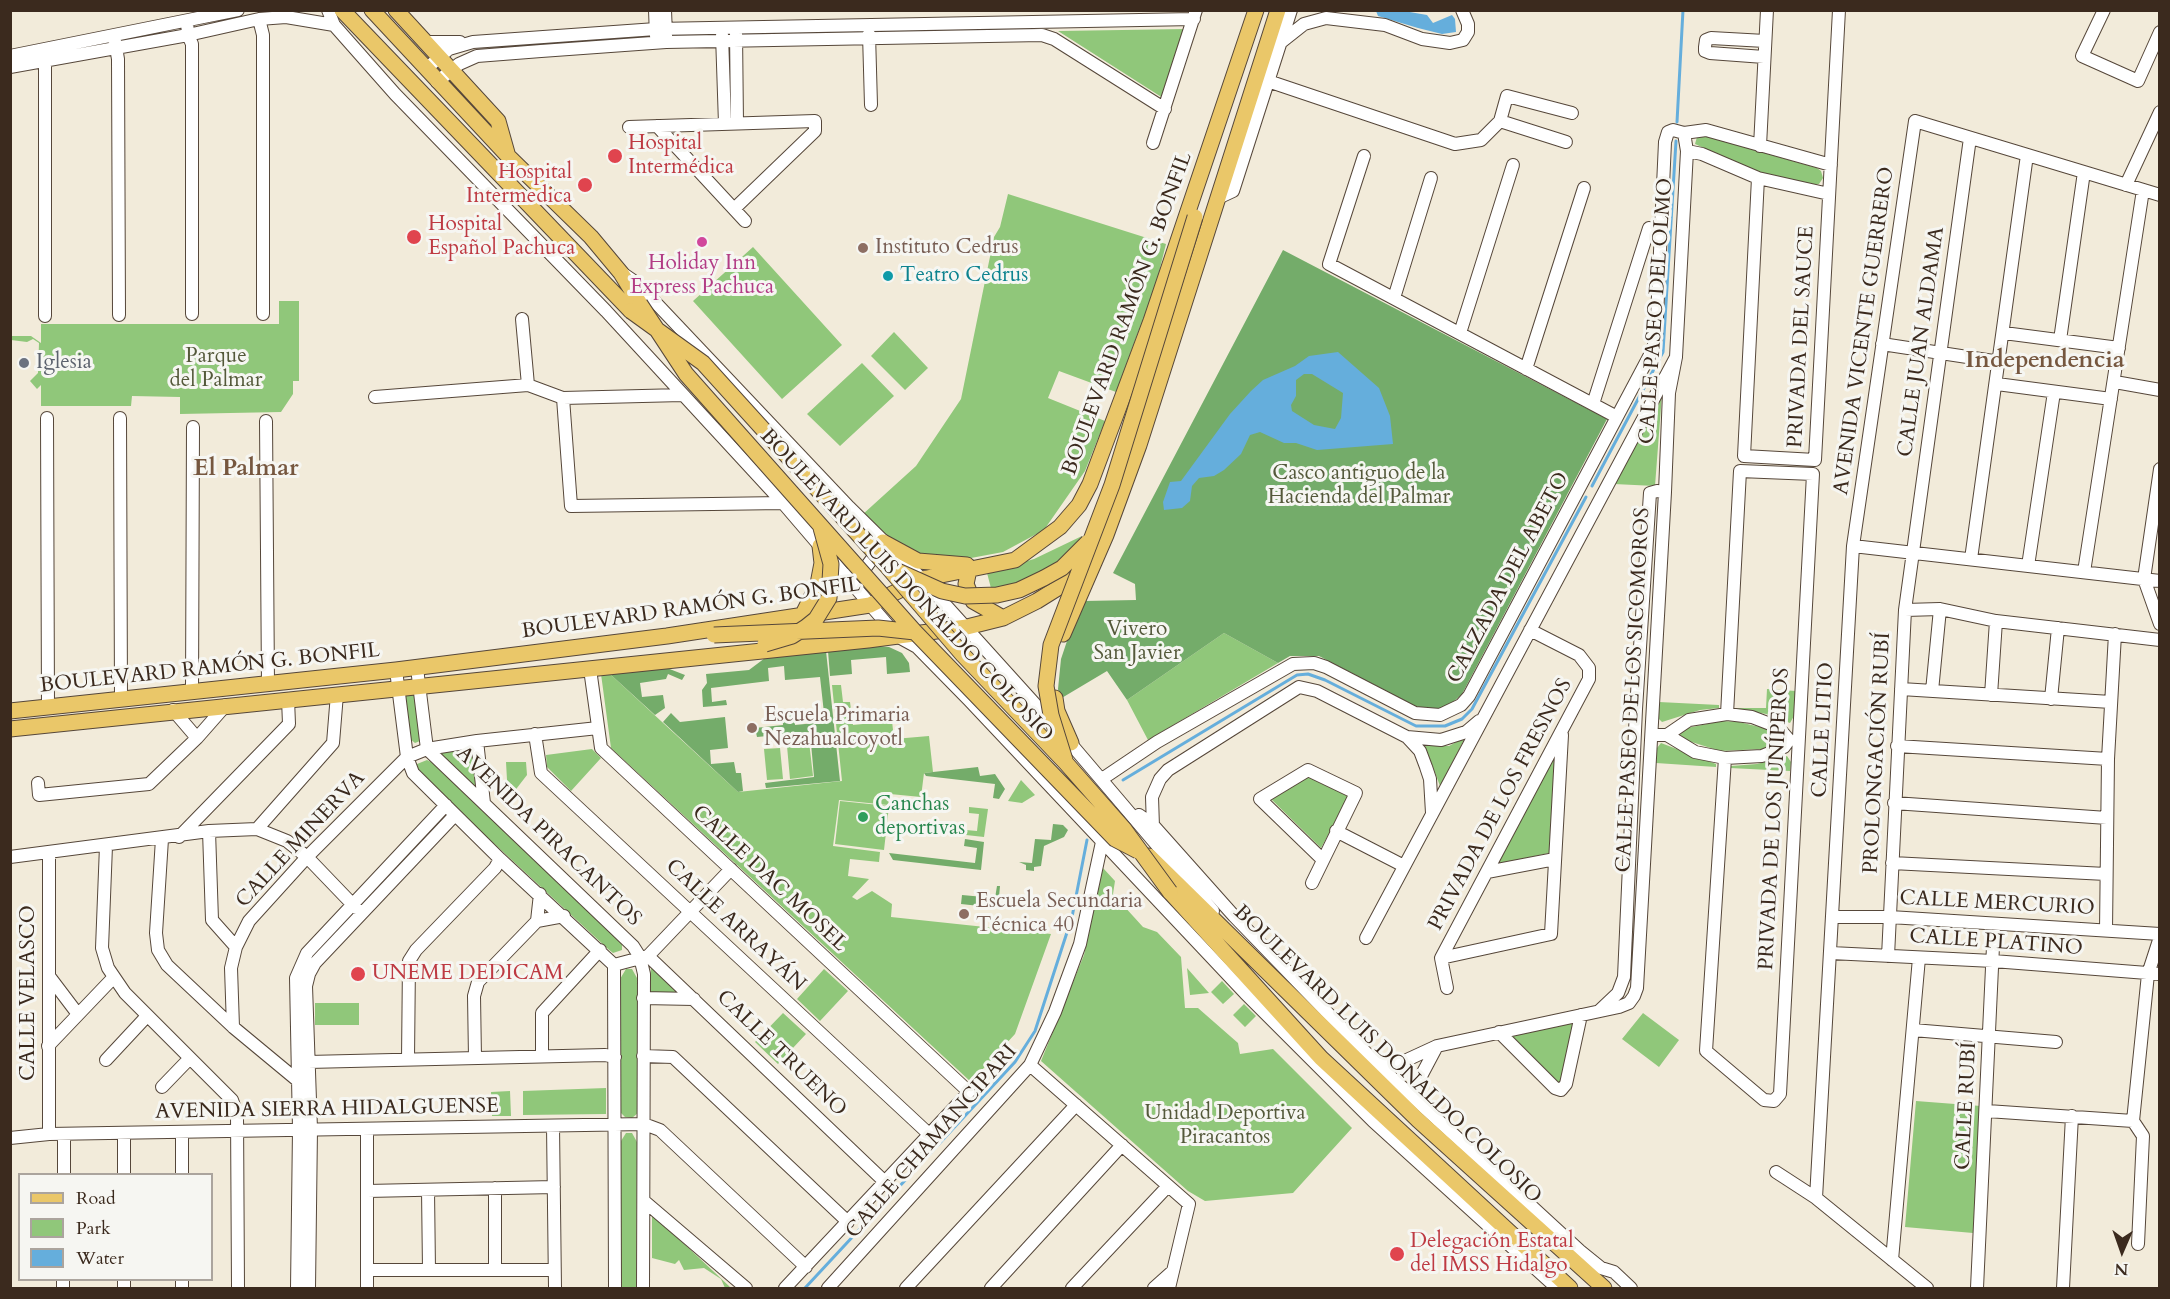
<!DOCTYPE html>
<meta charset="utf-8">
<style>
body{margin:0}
#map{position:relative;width:2170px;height:1299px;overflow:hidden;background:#f2ebda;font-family:Cardo,serif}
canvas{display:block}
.frame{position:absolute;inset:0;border:12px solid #3b2a1e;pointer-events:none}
.legend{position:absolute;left:18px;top:1173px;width:195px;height:108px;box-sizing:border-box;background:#f6f6f2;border:2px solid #aba49d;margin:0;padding:8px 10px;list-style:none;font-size:18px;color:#3b2a1e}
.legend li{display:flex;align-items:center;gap:12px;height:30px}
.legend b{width:30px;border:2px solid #aba49d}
.north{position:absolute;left:2092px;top:1221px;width:60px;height:60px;-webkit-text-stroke:4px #f6f6f2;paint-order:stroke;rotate:182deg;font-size:16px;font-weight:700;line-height:24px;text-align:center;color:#3b2a1e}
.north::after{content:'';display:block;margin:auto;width:21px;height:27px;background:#3b2a1e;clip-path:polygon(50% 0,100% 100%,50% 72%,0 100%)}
</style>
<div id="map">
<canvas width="2170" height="1299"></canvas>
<div class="frame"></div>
<ul class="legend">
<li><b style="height:8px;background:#eac769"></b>Road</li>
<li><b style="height:16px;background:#90c77a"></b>Park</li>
<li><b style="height:16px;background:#65aedc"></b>Water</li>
</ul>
<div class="north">N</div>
</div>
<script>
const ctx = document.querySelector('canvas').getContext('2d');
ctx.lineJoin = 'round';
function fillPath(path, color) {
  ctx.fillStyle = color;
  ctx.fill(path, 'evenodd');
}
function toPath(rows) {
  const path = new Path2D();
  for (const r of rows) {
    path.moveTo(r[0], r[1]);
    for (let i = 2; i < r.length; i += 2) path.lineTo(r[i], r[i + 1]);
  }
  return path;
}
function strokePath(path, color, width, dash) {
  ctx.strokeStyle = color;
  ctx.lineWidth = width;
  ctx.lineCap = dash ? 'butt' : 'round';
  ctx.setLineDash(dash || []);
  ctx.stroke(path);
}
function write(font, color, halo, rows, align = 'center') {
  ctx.font = font + ' Cardo,serif';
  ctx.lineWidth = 6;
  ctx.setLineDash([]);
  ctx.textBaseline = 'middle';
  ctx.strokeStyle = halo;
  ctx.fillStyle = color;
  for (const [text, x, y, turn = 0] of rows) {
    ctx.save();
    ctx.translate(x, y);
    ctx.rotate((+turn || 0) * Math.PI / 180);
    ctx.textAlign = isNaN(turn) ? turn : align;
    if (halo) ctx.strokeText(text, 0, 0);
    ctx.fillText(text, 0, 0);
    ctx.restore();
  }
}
fillPath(toPath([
 [1186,29,1163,98,1058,31],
 [1705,136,1817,168,1821,171,1823,178,1819,184,1811,185,1752,170,1695,144,1697,137],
 [1008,194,1166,244,1157,280,1157,297,1150,320,1140,327,1116,392,1059,371,1048,398,1105,421,1085,471,1044,530,1003,552,971,558,916,554,897,546,862,515,916,466,961,399,994,237,1000,227],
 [753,247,842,345,782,399,693,301],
 [279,301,299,301,299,381,293,381,293,394,281,412,180,414,180,397,132,396,131,406,41,406,41,385,37,389,30,381,38,373,39,343,33,339,27,342,11,340,11,336,31,336,41,343,41,324,279,324],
 [894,332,928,368,905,390,871,356],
 [862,363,894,396,840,446,807,414],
 [1662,394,1655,486,1614,484],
 [1082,536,1051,571,992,592,987,573,1034,559],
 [1224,633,1278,663,1148,740,1127,700],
 [601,674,610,674,738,792,842,781,832,685,841,685,843,702,850,702,853,725,892,721,894,739,929,736,933,772,924,773,921,797,890,794,888,805,839,800,833,846,880,852,879,862,850,859,848,876,869,879,852,897,857,900,872,891,892,904,891,917,1051,934,1015,1034,971,1082,611,748],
 [1767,689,1796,691,1794,716,1790,723,1766,714,1734,708,1766,708],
 [415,694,420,741,415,743,410,739,404,695],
 [1659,702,1719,705,1719,708,1700,710,1662,722,1658,718],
 [1722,721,1739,722,1764,728,1778,736,1780,743,1763,749,1720,751,1679,738,1682,729],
 [808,733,813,776,790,779,786,735],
 [1462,739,1464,740,1440,786,1425,746,1449,746],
 [1661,743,1716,764,1716,767,1656,763,1657,748],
 [472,747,476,788,437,751],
 [780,748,783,779,767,780,764,749],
 [592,749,601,758,571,791,547,767,546,755],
 [1555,753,1549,853,1498,864],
 [1787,756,1791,762,1790,771,1730,768,1731,766,1757,764],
 [427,760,433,763,622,940,622,950,613,953,608,949,421,776,416,769,417,764],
 [506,762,526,762,527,775,510,797,502,787,507,780],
 [1309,775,1349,797,1321,848,1271,799],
 [1021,780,1035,795,1022,803,1008,801],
 [840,801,889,806,884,850,835,844],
 [969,807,988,809,984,837,966,835,966,830,977,831,979,814,969,813],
 [1103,868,1115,881,1113,894,1143,927,1157,932,1181,957,1185,1008,1198,1008,1238,1043,1240,1054,1273,1049,1352,1128,1293,1193,1205,1201,1188,1191,1041,1061,1084,955],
 [651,967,681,993,650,992],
 [1187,968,1209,993,1190,995],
 [626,969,632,969,637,978,638,1113,632,1118,625,1117,621,1113,620,979],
 [824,969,848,991,820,1021,797,999],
 [1222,981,1234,994,1223,1004,1211,992],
 [315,1003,359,1003,359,1025,315,1025],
 [1244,1004,1256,1016,1245,1027,1233,1015],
 [783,1013,806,1034,778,1064,755,1042],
 [1643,1013,1679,1040,1659,1067,1622,1039],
 [1574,1022,1560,1085,1512,1036],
 [606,1088,606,1114,523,1115,523,1091],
 [510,1091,511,1116,492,1116,491,1092],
 [1916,1101,1981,1106,1973,1233,1905,1227],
 [626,1133,632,1133,637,1142,636,1288,620,1288,621,1141],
 [652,1215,678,1238,730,1287,725,1288,721,1279,704,1268,684,1270,679,1260,675,1264,652,1258]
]), '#90c77a');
fillPath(toPath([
 [1283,250,1607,419,1462,694,1452,703,1441,708,1427,709,1415,706,1319,656,1290,656,1278,663,1224,633,1127,700,1107,671,1060,699,1058,689,1061,659,1072,626,1084,601,1136,600,1135,584,1113,573],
 [878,646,889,647,902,653,909,663,910,672,887,674,886,657,851,660,852,674,830,676,828,651],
 [826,651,840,781,766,788,765,783,814,777,810,732,757,737,755,728,783,725,782,711,794,709,795,725,825,722,820,677,785,680,784,666,768,668,769,681,711,688,712,702,726,700,727,705,703,707,702,690,707,683,706,674,749,670,765,658],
 [667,668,685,675,682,680,668,674,666,679,640,683,642,697,663,695,665,708,655,715,610,674],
 [671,713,680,722,725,717,728,748,710,750,711,764,734,762,736,773,741,773,743,791,738,792,663,722],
 [978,767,980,776,995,774,1005,789,999,799,993,798,995,784,926,776,924,773],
 [1053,824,1063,825,1068,830,1064,837,1044,846,1041,866,1034,867,1034,871,1026,870,1026,865,1019,862,1032,863,1035,839,1051,840],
 [965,839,984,842,981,870,893,860,889,853,975,863,977,848,964,846],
 [997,886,1000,886,998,908,961,904,962,895,995,898]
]), '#74ac6a');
fillPath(toPath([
 [1376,11,1404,11,1427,15,1433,23,1452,15,1455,19,1456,32,1442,34,1418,28,1378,16],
 [1338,352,1379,388,1390,416,1393,444,1317,450,1296,443,1284,443,1260,432,1250,435,1241,454,1224,470,1214,476,1199,478,1192,486,1190,501,1182,508,1164,510,1163,502,1170,482,1181,481,1230,414,1251,391,1263,380,1295,366,1309,356],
 [1304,374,1312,374,1343,393,1341,418,1335,429,1314,425,1292,411,1291,405,1296,396,1296,380]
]), '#65aedc');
strokePath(toPath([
 [1677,122,1683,10],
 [1592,486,1663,352,1676,141],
 [1123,780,1297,675,1308,674,1325,680,1416,726,1445,726,1462,719,1472,709,1586,497],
 [805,1288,1015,1062,1035,1031,1072,917,1087,840]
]), '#65aedc', 3);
const minor = toPath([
 [328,10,334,25,395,94,606,311,783,503,897,636,917,647,969,700,1245,993,1373,1121,1557,1288],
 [655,10,656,36],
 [665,10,666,35],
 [2104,10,2082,56,2138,81,2160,32],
 [259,19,263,35,263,314],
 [187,21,188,35,192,44,192,314],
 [736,32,737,123],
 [869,34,871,105],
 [722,35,725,124],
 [114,36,118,59,119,315],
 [426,42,460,42],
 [1280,43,1304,24,1326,18,1385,25,1422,39,1450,43,1463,40,1468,32,1468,24,1462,10],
 [41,51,45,62,45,316],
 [10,56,238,10],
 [1764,57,1710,53,1705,51,1705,47,1706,40,1711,38,1765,41],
 [10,67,188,35,259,19,286,17,334,25],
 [426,69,449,49,473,42,656,29,1194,19],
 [1256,77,1455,144,1481,140,1500,121,1507,96,1572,113],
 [437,82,459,64,477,56,541,51,666,42,1042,35,1054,39,1165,109],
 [1500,121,1566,142],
 [657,126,745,221],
 [629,127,815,121,815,131,734,209],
 [1153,143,1196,10],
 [1760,146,1767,10],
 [1687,151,1702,154,1758,178,1829,194],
 [1364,156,1329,264,1617,417],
 [1758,178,1744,456,1815,460,1839,10],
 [2126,185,2160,112],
 [1218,198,1233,191,1291,10],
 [622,273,638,284,849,507,922,579,1053,724],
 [1394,298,1431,178],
 [522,319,528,385],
 [1460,333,1513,165],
 [2004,333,2119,348],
 [2060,340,2084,172],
 [1882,344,2000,362],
 [1526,369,1584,188],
 [2115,382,2160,390],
 [1997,384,2111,399],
 [375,397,528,385,563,398,682,395],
 [563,398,571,506,783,503],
 [1593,404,1649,228],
 [47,418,48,707],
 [120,418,121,699],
 [266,421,268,684],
 [2160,469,2144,579,2160,624],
 [1665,492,1669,393,1676,357,1687,151,1684,133],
 [1853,546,2160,581],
 [1971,559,2027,155],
 [2028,566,2054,392],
 [2084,572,2143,190],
 [852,573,866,567,880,548],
 [1905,610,1940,609,1996,621,2160,640],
 [417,668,427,749,633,946,640,957,644,974,643,1288],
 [590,669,601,748,969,1092,785,1288],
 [396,670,407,757,413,773,500,859,614,965,615,1288],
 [1901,689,2111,702],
 [192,691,193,427],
 [1932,691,1940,609],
 [1991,695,1996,621],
 [2051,699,2058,628],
 [173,710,197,738],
 [535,734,541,773,930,1135],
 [1652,735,1667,735,1695,752,1725,758,1762,756,1784,747,1789,740],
 [1667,735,1689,720,1727,714,1752,717,1778,727,1789,740],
 [1065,737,1213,911],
 [1407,737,1420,751,1426,767,1430,779,1432,813],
 [477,741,484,803],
 [1897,746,2108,759],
 [1725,758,1706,1051,1764,1100,1774,1101,1780,1094,1813,474,1740,471,1727,714],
 [1102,779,1157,742,1293,664,1314,663,1326,667,1415,713,1440,715,1461,705,1469,696,1652,351,1656,339,1665,142,1668,132,1673,130,1684,133,1706,130,1831,165],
 [38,783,39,795,149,784,197,738,226,705],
 [1894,803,2107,818],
 [1139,815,1152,824,1234,916,1377,1064,1580,1251,1601,1268,1614,1272,1631,1288],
 [1153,827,1152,797,1160,779,1168,770,1299,687,1317,691,1407,737,1441,740,1466,732,1479,721],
 [257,829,333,743,337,694],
 [209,831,212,920,236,947],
 [1336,831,1404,866],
 [179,837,289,724,288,699],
 [162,839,156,933,158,950,167,965,233,1027,297,1080,302,1081],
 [106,846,102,948,108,968,125,993,232,1100,237,1114,238,1288],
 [10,857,209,831,257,829,287,841,307,857,356,908],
 [1892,863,2106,874],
 [1487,872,1555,859],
 [1312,883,1356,793,1308,770,1260,799,1322,859],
 [1833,917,1890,917,2160,934],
 [537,921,540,894],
 [2106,930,2108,759,2115,634],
 [1366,938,1676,357],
 [1831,953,1993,961,2160,974],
 [648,956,885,1182],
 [1888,956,1905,610,1970,138],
 [1441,958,1589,679,1589,668,1579,655,1530,630],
 [1441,958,1551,934,1562,735],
 [1441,958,1447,988],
 [614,965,648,956,731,869],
 [49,976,77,1013],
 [643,998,694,999],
 [233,1027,231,968,236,947,249,921,307,857,407,757,427,749,477,741,598,728],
 [1913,1030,2056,1042],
 [1499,1032,1555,1088,1561,1090,1566,1084,1581,1015],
 [48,1046,113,978],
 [542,1056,542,1013,600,950],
 [643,1056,673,1057,848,1222],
 [475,1058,474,996,478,982,537,921,564,916],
 [408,1059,409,961,416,950,495,868,500,859],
 [106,1060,147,1016],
 [308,1062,605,1055,615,1057],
 [1377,1064,1398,1064,1437,1046,1619,1007,1629,1003,1634,996,1637,988,1665,492,1657,491,1650,493,1636,709,1624,977,1618,993,1599,1011],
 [1030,1065,1189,1204,1169,1288],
 [162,1087,190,1058],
 [1416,1100,1419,1080,1437,1046],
 [1987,1111,2133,1121],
 [2133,1121,2148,974,2160,937],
 [2133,1121,2143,1136,2138,1244],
 [553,1126,555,1288],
 [367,1129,367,1288],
 [124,1133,124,1174],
 [182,1133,182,1174],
 [49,1134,49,852],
 [10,1138,49,1134,644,1124,660,1130,806,1267],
 [1776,1172,1816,1198,1927,1288],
 [64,1174,64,1134],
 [428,1190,429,1270],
 [367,1191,554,1187],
 [1816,1198,1853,546,1915,121,2160,195],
 [644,1201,746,1288],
 [1892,1260,1919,958],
 [367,1270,554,1270],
 [495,1270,495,1188],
 [124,1280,124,1288],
 [182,1280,182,1288],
 [63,1288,63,1280],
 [297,1288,299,1129,296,978,307,953,446,805],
 [309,1288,311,1129,306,986,309,974,315,963,455,815],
 [828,1288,1030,1065,1055,1012,1080,944,1102,842],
 [906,1288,1076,1105],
 [991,1288,1122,1145],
 [1072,1288,1168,1186],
 [1154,1288,1173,1271],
 [1977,1288,1994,925],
 [2063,1288,2072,1116]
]);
const major = toPath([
 [342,10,631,311],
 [372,10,508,156,591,237,621,273,640,304],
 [396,10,498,121,507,153],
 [883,542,918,561,967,565],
 [969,570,966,584,973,601,1003,618],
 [803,614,818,584,822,563,820,546],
 [1063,634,1106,535,1139,445,1278,10],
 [1055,698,1057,711,1071,743],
 [10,711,396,670,667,636,870,605,922,579,1015,560,1060,527,1079,505,1090,484,1151,321,1256,10],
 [10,729,868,640,967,627,1003,618,1037,601,1069,581,1094,560],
 [1149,856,1418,1120,1604,1288],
 [1170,892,1321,1058,1570,1288]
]);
strokePath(minor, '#56473a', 14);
strokePath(major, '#56473a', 17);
strokePath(minor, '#fff', 12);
strokePath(major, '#eac769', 15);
const majorBridge = toPath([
 [640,304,686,374,915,632,1115,839,1138,851],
 [631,311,703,363,886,565,963,655,1066,763,1124,829,1170,892],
 [891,568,942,591,965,596,997,595,1019,590,1044,578,1062,568,1088,542],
 [714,635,878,628,915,632],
 [765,644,792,636,806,627,816,619,829,598,831,564,821,528],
 [1065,760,1051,715,1046,686,1051,645,1112,485,1195,217]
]);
strokePath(majorBridge, '#56473a', 17, []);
strokePath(majorBridge, '#eac769', 15);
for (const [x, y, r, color] of [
 [615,156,8,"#e0444e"],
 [585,185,8,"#e0444e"],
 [414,237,8,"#e0444e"],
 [702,242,6,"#d1479c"],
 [863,248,6,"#8d6e63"],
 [888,276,6,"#0f9aa8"],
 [24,363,6,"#6b7280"],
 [752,728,6,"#8d6e63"],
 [863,817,6,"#2e9e5b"],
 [964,914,6,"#8d6e63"],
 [358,974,8,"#e0444e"],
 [1397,1254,8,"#e0444e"]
]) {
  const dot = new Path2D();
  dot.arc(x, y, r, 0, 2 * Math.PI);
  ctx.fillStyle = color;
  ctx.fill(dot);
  strokePath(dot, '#f6f6f2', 2);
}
write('21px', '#be3a42', '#f6f6f2', [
 ["Hospital",628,144],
 ["Intermédica",628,168],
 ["Hospital",572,173,"right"],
 ["Intermedica",572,197,"right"],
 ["Hospital",428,225],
 ["Español Pachuca",428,249],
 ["UNEME DEDICAM",372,974],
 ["Delegación Estatal",1410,1242],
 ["del IMSS Hidalgo",1410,1266]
], 'left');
write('21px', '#785e54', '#f6f6f2', [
 ["Instituto Cedrus",875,248],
 ["Escuela Primaria",764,716],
 ["Nezahualcoyotl",764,740],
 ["Escuela Secundaria",976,902],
 ["Técnica 40",976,926]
], 'left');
write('21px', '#b23c85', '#f6f6f2', [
 ["Holiday Inn",702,264],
 ["Express Pachuca",702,288]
]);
write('21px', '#0d838f', '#f6f6f2', [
 ["Teatro Cedrus",900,276]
], 'left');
write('21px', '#3b2a1e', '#f6f6f2', [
 ["CALLE PASEO DEL OLMO",1657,311,-86],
 ["BOULEVARD RAMÓN G. BONFIL",1128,314,-70],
 ["AVENIDA VICENTE GUERRERO",1865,331,-82],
 ["PRIVADA DEL SAUCE",1802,337,-87],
 ["CALLE JUAN ALDAMA",1922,342,-82],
 ["CALZADA DEL ABETO",1509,578,-62],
 ["BOULEVARD LUIS DONALDO COLOSIO",906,586,47],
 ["BOULEVARD RAMÓN G. BONFIL",691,609,-8],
 ["BOULEVARD RAMÓN G. BONFIL",210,669,-6],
 ["CALLE PASEO DE LOS SICOMOROS",1634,690,-87],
 ["CALLE LITIO",1824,730,-87],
 ["PROLONGACIÓN RUBÍ",1878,753,-87],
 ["PRIVADA DE LOS FRESNOS",1501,805,-62],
 ["PRIVADA DE LOS JUNÍPEROS",1775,819,-87],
 ["AVENIDA PIRACANTOS",548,837,44],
 ["CALLE MINERVA",301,840,-47],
 ["CALLE DAC MOSEL",769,879,43],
 ["CALLE MERCURIO",1997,904,3],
 ["CALLE ARRAYÁN",735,926,43],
 ["CALLE PLATINO",1996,943,4],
 ["CALLE VELASCO",29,993,-90],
 ["CALLE TRUENO",781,1054,44],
 ["BOULEVARD LUIS DONALDO COLOSIO",1387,1055,44],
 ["CALLE RUBÍ",1967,1106,-87],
 ["AVENIDA SIERRA HIDALGUENSE",327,1110,-1],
 ["CALLE CHAMANCIPARI",932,1142,-49]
]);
write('21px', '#54593a', '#f6f6f2', [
 ["Parque",216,357],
 ["del Palmar",216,381],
 ["Casco antiguo de la",1359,474],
 ["Hacienda del Palmar",1359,498],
 ["Vivero",1137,630],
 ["San Javier",1137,654],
 ["Unidad Deportiva",1225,1114],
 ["Piracantos",1225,1138]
]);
write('21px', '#5b616d', '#f6f6f2', [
 ["Iglesia",36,363]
], 'left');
write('21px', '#27864d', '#f6f6f2', [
 ["Canchas",875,805],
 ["deportivas",875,829]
], 'left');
write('bold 24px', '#76573f', '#f6f6f2', [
 ["Independencia",2045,361],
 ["El Palmar",246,469]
]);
</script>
